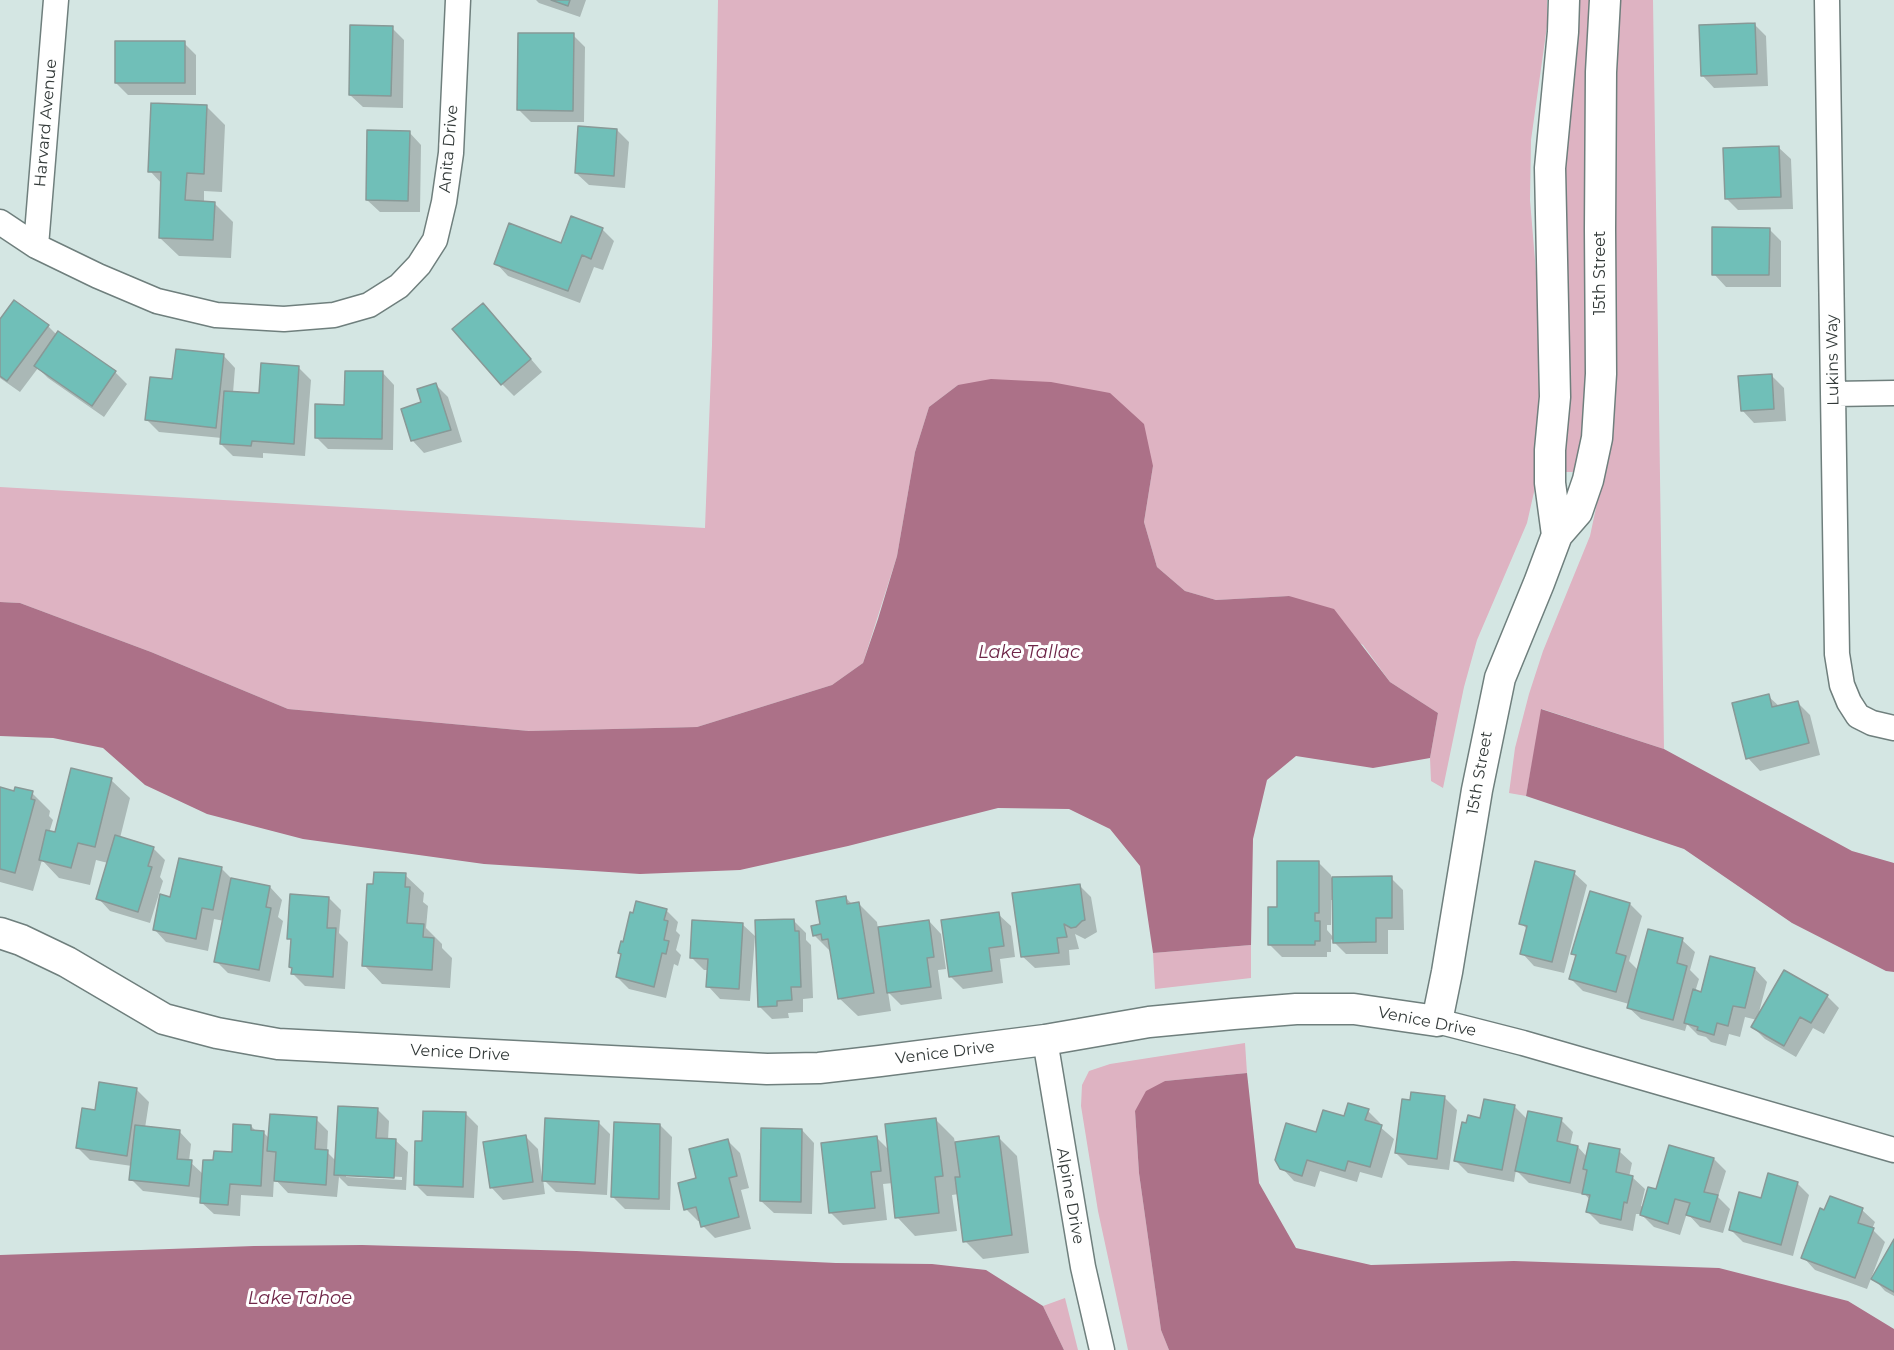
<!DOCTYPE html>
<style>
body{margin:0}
canvas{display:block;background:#d4e6e3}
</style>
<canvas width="1894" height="1350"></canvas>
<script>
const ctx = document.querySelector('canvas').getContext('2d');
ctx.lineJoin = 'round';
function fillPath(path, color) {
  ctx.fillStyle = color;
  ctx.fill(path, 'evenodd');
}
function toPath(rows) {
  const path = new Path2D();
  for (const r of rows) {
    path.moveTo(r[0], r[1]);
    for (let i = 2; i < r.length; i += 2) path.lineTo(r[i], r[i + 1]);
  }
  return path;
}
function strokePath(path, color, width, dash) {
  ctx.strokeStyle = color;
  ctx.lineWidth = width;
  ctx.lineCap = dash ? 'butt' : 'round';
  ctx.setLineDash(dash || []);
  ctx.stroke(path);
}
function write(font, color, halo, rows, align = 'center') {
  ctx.font = font + ' Montserrat,sans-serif';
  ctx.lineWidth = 6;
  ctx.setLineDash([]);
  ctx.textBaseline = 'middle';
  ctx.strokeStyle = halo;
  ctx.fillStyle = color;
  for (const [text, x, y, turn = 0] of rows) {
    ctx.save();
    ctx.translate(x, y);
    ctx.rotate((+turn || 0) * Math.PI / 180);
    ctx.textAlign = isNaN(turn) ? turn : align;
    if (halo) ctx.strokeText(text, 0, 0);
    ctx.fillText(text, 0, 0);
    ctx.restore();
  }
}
fillPath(toPath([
 [718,0,1547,0,1547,26,1531,140,1530,200,1543,357,1539,470,1527,523,1477,640,1464,687,1443,788,1431,781,1430,758,1438,713,1390,682,1363,645,1289,596,1216,600,1185,591,1157,567,1144,522,1153,466,958,385,929,407,915,452,897,556,863,663,832,685,697,727,529,731,288,709,151,652,20,603,0,602,0,487,705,528,712,345],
 [1573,0,1591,0,1584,233,1588,321,1587,400,1581,461,1574,472,1565,472,1562,463,1560,178],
 [1616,0,1653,0,1664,749,1542,709,1526,796,1509,793,1515,748,1529,694,1543,651,1590,536,1600,489],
 [1251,945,1251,978,1155,989,1153,953],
 [1245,1043,1247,1073,1165,1081,1135,1111,1139,1173,1161,1330,1169,1350,1128,1350,1098,1211,1081,1106,1082,1085,1089,1071,1110,1064],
 [1065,1298,1078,1350,1064,1350,1043,1306]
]), '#deb3c2');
fillPath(toPath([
 [991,379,1051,382,1110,393,1144,424,1153,466,1144,522,1157,567,1185,591,1216,600,1289,596,1334,609,1390,682,1438,713,1430,758,1373,768,1296,756,1267,780,1253,839,1251,945,1153,953,1140,866,1110,829,1069,809,998,808,848,846,740,870,640,874,484,864,303,839,207,814,145,785,103,748,53,738,0,736,0,602,20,603,151,652,288,709,529,731,697,727,832,685,863,663,878,619,897,556,915,452,929,407,958,385],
 [1541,709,1664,749,1852,851,1894,863,1894,972,1886,971,1792,923,1684,849,1526,796],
 [1247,1073,1259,1183,1296,1248,1371,1265,1514,1261,1719,1268,1848,1301,1894,1329,1894,1350,1169,1350,1161,1330,1139,1173,1135,1111,1146,1091,1165,1081],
 [362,1245,576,1251,836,1263,932,1264,986,1270,1043,1306,1064,1350,0,1350,0,1255,254,1246]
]), '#ac7188');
fillPath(toPath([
 [536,0,586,0,580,17,539,3],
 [1754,24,1766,36,1768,86,1714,88,1702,75],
 [392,28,404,40,403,108,363,107,350,95],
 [573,35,585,47,584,122,531,122,518,109],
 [184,43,196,55,196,95,128,95,116,83],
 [207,107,225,125,222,192,204,191,204,203,214,203,233,222,231,258,179,256,160,238,162,184,150,171],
 [617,130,629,142,625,188,589,185,576,173],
 [409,132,421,145,420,212,380,212,367,200],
 [1778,147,1791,159,1793,209,1738,210,1726,198],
 [602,229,614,241,603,270,594,267,580,303,508,276,496,263,562,245],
 [1769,229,1781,241,1781,287,1726,287,1714,274],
 [495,317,542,372,514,396,502,384],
 [0,321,48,326,57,335,115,372,127,384,104,417,48,378,38,368,20,392,0,378],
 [223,355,235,368,233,393,260,395,299,368,311,380,305,456,263,453,263,458,233,456,221,444,222,438,159,432,147,420,174,381],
 [382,372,394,385,393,450,328,449,316,437,346,406],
 [1771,375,1784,388,1786,421,1754,423,1742,410],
 [436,385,448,397,462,442,424,453,412,440,423,403],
 [1768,696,1780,707,1797,702,1810,715,1820,755,1760,771,1748,758],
 [111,780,130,798,120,838,153,848,165,860,160,877,163,881,150,923,110,911,98,898,108,863,96,860,90,885,59,878,42,860,33,891,0,882,0,789,15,793,32,793,50,811,49,816,53,820,49,833,56,834],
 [1319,863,1331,875,1331,878,1391,878,1403,890,1404,930,1388,930,1388,954,1346,954,1331,939,1331,952,1327,952,1327,957,1282,957,1269,944,1279,909],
 [1331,900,1334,900,1334,938,1327,930,1327,925,1331,925],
 [221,868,233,880,270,887,282,900,278,917,283,921,270,982,228,973,216,961,224,921,214,919,208,951,166,942,154,929,171,899],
 [1574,873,1587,885,1564,973,1534,966,1522,953,1528,930,1521,923],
 [405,875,424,893,423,902,428,906,426,928,442,944,442,948,452,958,450,988,382,984,364,965],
 [1079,885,1091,897,1097,932,1085,939,1075,934,1079,949,1069,950,1070,965,1035,968,1022,956],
 [845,897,852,904,858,903,877,922,878,929,929,921,941,934,946,969,938,970,942,999,901,1005,888,992,891,1011,858,1016,839,998,832,953,814,935],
 [329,898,341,910,339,933,348,942,345,989,305,986,293,974,292,941,289,938],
 [1630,904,1642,916,1629,961,1638,970,1682,940,1695,952,1690,970,1699,979,1695,992,1702,994,1711,958,1755,969,1767,982,1758,1016,1827,996,1839,1008,1824,1034,1813,1028,1796,1057,1765,1039,1753,1027,1757,1020,1745,1017,1740,1037,1729,1034,1726,1046,1711,1042,1706,1037,1698,1035,1687,1024,1685,1031,1641,1019,1628,1007,1629,1004,1583,991,1570,978,1577,957,1573,954],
 [666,910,678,922,676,931,680,935,676,950,681,955,678,966,674,964,666,998,629,989,617,977],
 [998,914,1011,926,1015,957,1000,959,1003,983,963,989,951,977],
 [794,921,806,933,806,940,811,945,813,998,803,999,803,1012,788,1013,789,1018,772,1019,759,1006],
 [742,924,755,936,750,1001,720,999,708,986,709,970,704,970,692,958],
 [136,1089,149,1102,145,1128,179,1131,191,1144,189,1161,203,1174,214,1162,233,1153,251,1126,257,1132,263,1132,270,1139,316,1119,328,1131,327,1152,336,1161,377,1109,389,1121,388,1140,395,1140,408,1152,406,1190,348,1186,339,1177,337,1197,288,1193,274,1178,273,1197,241,1195,240,1216,214,1214,201,1202,202,1198,143,1191,131,1179,132,1166,90,1160,78,1148,96,1112],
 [346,1174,402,1177,402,1180,346,1177],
 [1445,1098,1457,1110,1449,1170,1408,1165,1396,1153],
 [1514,1106,1528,1120,1561,1120,1573,1132,1570,1145,1578,1147,1587,1157,1619,1151,1632,1163,1629,1177,1632,1177,1645,1189,1641,1206,1643,1207,1657,1191,1714,1159,1726,1171,1718,1197,1730,1209,1723,1233,1700,1227,1687,1213,1680,1235,1654,1227,1641,1214,1636,1214,1633,1231,1600,1224,1588,1212,1590,1200,1583,1192,1582,1194,1529,1183,1516,1170,1514,1182,1468,1173,1456,1161,1467,1124],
 [1368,1111,1380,1123,1379,1126,1394,1139,1382,1178,1360,1172,1357,1182,1320,1171,1315,1187,1294,1181,1282,1168,1317,1134,1345,1118],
 [466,1114,478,1126,474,1198,427,1196,415,1184],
 [936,1120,954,1138,955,1143,998,1137,1017,1156,1029,1253,983,1259,965,1241,959,1194,952,1195,957,1231,915,1236,897,1217,893,1183,883,1184,887,1220,843,1225,831,1213,877,1138,889,1150],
 [598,1122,610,1134,607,1195,556,1192,543,1179,545,1194,503,1200,491,1187,526,1137,538,1149,542,1177,544,1177],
 [660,1125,672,1137,670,1210,625,1209,613,1197],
 [802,1130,814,1143,812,1214,774,1213,761,1201],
 [728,1141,740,1153,749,1188,741,1190,751,1229,715,1238,703,1226,701,1221,698,1221,686,1209,698,1179],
 [1797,1183,1809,1195,1793,1256,1743,1242,1731,1230,1762,1200],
 [1831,1198,1862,1210,1875,1222,1872,1229,1885,1242,1867,1289,1815,1270,1803,1257],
 [1894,1242,1894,1296,1885,1291,1872,1277,1873,1278]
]), '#0003');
const building = toPath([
 [551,0,570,0,568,6,551,0],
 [1755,23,1757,74,1701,76,1699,25,1755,23],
 [350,25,393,26,391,96,349,95,350,25],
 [518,33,574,33,573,111,517,110,518,33],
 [115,41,185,41,185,83,115,83,115,41],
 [151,103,207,105,204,174,187,173,185,200,215,202,213,240,159,238,161,172,148,172,151,103],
 [578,126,617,129,614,176,575,173,578,126],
 [367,130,410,131,408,201,366,200,367,130],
 [1779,146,1781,197,1725,199,1723,148,1779,146],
 [571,216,603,228,591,259,582,255,568,291,494,264,509,223,561,243,571,216],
 [1712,227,1770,228,1769,275,1712,275,1712,227],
 [14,300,49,325,7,381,0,376,0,319,14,300],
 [483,303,531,359,501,385,452,329,483,303],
 [58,331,116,371,92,406,34,366,58,331],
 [176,349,224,354,216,428,145,420,150,377,172,379,176,349],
 [261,363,299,366,294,444,252,441,251,446,220,444,224,391,259,393,261,363],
 [345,371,383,371,382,439,315,438,315,404,344,405,345,371],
 [1772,374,1774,409,1741,411,1738,376,1772,374],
 [436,383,451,430,411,441,401,409,421,402,417,389,436,383],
 [1769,694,1772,707,1798,701,1809,743,1746,759,1732,703,1769,694],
 [71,768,112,778,95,847,78,843,71,868,39,860,46,830,55,832,71,768],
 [0,787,14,791,15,787,33,791,31,799,35,800,15,873,0,869,0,787],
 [115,835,154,847,148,866,152,867,138,912,96,899,115,835],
 [179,858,222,867,213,910,202,908,196,939,153,930,160,894,170,897,179,858],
 [1277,861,1319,861,1319,913,1315,913,1315,921,1320,921,1320,941,1315,941,1315,945,1268,945,1268,907,1277,907,1277,861],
 [1535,861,1575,871,1552,962,1520,954,1527,926,1519,924,1535,861],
 [374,872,406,873,405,887,410,887,407,923,424,924,423,937,434,938,432,970,362,966,367,884,373,884,374,872],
 [1392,876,1392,918,1376,918,1376,942,1333,943,1332,877,1392,876],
 [231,878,270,886,266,907,271,908,259,970,214,962,231,878],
 [1080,884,1085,920,1082,921,1076,927,1071,928,1064,924,1067,937,1057,938,1059,953,1021,957,1012,893,1080,884],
 [1590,891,1630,903,1616,953,1626,956,1616,992,1569,979,1576,955,1571,954,1590,891],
 [290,894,329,897,327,928,336,928,333,977,291,974,292,968,289,967,291,939,287,939,290,894],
 [846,896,847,904,859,902,874,993,838,999,828,939,822,940,821,934,813,936,811,926,820,924,816,901,846,896],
 [636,901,667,909,664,920,668,921,664,940,669,941,666,954,662,953,654,987,616,977,621,954,618,953,621,941,623,942,630,912,633,913,636,901],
 [999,912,1004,946,989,948,992,971,949,977,941,920,999,912],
 [794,919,795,931,799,931,801,987,791,987,792,1000,777,1001,777,1006,758,1007,755,920,794,919],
 [692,920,743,923,739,989,706,987,708,959,690,958,692,920],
 [929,920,934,957,927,958,931,987,887,993,878,927,929,920],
 [1648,929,1683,938,1677,963,1687,966,1673,1020,1627,1008,1648,929],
 [1710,956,1755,968,1745,1008,1733,1006,1728,1026,1717,1023,1714,1035,1697,1030,1698,1027,1684,1023,1693,989,1701,992,1710,956],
 [1784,970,1828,995,1811,1023,1800,1017,1784,1046,1751,1027,1784,970],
 [99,1082,137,1088,127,1156,76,1148,82,1108,95,1110,99,1082],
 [1411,1092,1445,1096,1437,1159,1395,1153,1402,1099,1410,1100,1411,1092],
 [1484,1099,1515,1105,1502,1170,1454,1161,1462,1122,1466,1123,1468,1115,1480,1118,1484,1099],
 [1348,1103,1369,1109,1365,1120,1382,1125,1370,1167,1348,1161,1345,1171,1307,1160,1302,1176,1280,1169,1275,1160,1286,1123,1316,1132,1323,1110,1344,1116,1348,1103],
 [338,1106,378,1108,376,1138,396,1139,394,1178,334,1175,338,1106],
 [423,1111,466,1112,463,1187,414,1185,415,1141,422,1141,423,1111],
 [1528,1111,1562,1118,1557,1141,1578,1146,1570,1183,1515,1171,1528,1111],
 [270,1114,317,1117,315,1149,328,1150,326,1185,274,1181,276,1152,267,1151,270,1114],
 [545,1118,599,1121,595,1184,542,1181,545,1118],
 [936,1118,943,1176,935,1177,939,1213,895,1218,885,1124,936,1118],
 [614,1122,660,1124,659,1199,611,1197,614,1122],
 [233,1124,251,1125,251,1130,264,1131,261,1186,230,1184,228,1205,200,1203,203,1160,213,1160,214,1151,232,1152,233,1124],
 [135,1125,180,1130,177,1159,192,1160,189,1186,129,1180,135,1125],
 [761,1128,802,1129,801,1202,760,1201,761,1128],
 [526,1135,533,1182,490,1188,483,1142,526,1135],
 [877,1136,881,1171,871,1172,875,1208,829,1213,821,1143,877,1136],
 [999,1136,1012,1235,963,1242,955,1177,960,1177,955,1142,999,1136],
 [728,1139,737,1176,729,1178,739,1217,701,1227,696,1207,684,1210,678,1183,696,1178,689,1149,728,1139],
 [1589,1143,1620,1149,1616,1172,1633,1176,1627,1203,1624,1202,1621,1220,1586,1212,1590,1195,1582,1194,1587,1170,1583,1169,1589,1143],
 [1669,1145,1714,1158,1704,1192,1718,1195,1710,1222,1686,1215,1690,1203,1675,1199,1668,1224,1640,1215,1648,1187,1656,1189,1669,1145],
 [1768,1173,1798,1182,1781,1245,1729,1230,1739,1192,1761,1198,1768,1173],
 [1830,1196,1863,1208,1858,1223,1874,1228,1855,1278,1801,1258,1820,1208,1824,1210,1830,1196],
 [1894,1239,1894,1292,1871,1279,1894,1239]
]);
fillPath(building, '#70bfb8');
strokePath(building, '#889997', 1.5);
const minor = toPath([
 [1827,0,1837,654,1842,685,1849,702,1858,716,1872,723,1894,728],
 [0,222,36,246,98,276,157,301,216,315,284,319,334,315,369,305,399,286,419,265,435,240,444,202,451,153,458,0],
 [36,246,56,0],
 [1834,394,1894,393],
 [1437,1021,1523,1043,1894,1150],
 [1045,1040,1083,1267,1102,1350]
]);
const tertiary = toPath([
 [1557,535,1550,483,1550,450,1555,397,1550,168,1563,32,1564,0],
 [0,933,21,940,67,962,164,1019,217,1033,278,1044,767,1069,819,1068,880,1061,1045,1040,1149,1022,1233,1014,1296,1009,1354,1009,1437,1021,1447,972,1477,790,1500,678,1539,583,1557,535,1577,512,1588,480,1597,438,1601,374,1600,229,1601,72,1605,0]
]);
strokePath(minor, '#6f7f7d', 27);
strokePath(tertiary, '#6f7f7d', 33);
strokePath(minor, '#fff', 24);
strokePath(tertiary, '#fff', 30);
write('16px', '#333a39', '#fff', [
 ["Harvard Avenue",46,123,-85],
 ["Anita Drive",449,149,-85],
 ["15th Street",1600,273,-90],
 ["Lukins Way",1833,360,-91],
 ["15th Street",1480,773,-80],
 ["Venice Drive",1427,1022,11],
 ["Venice Drive",460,1053,3],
 ["Venice Drive",945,1053,-7],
 ["Alpine Drive",1070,1196,80]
]);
write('italic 18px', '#6f2648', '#fff', [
 ["Lake Tallac",1029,653],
 ["Lake Tahoe",300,1299]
]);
</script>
